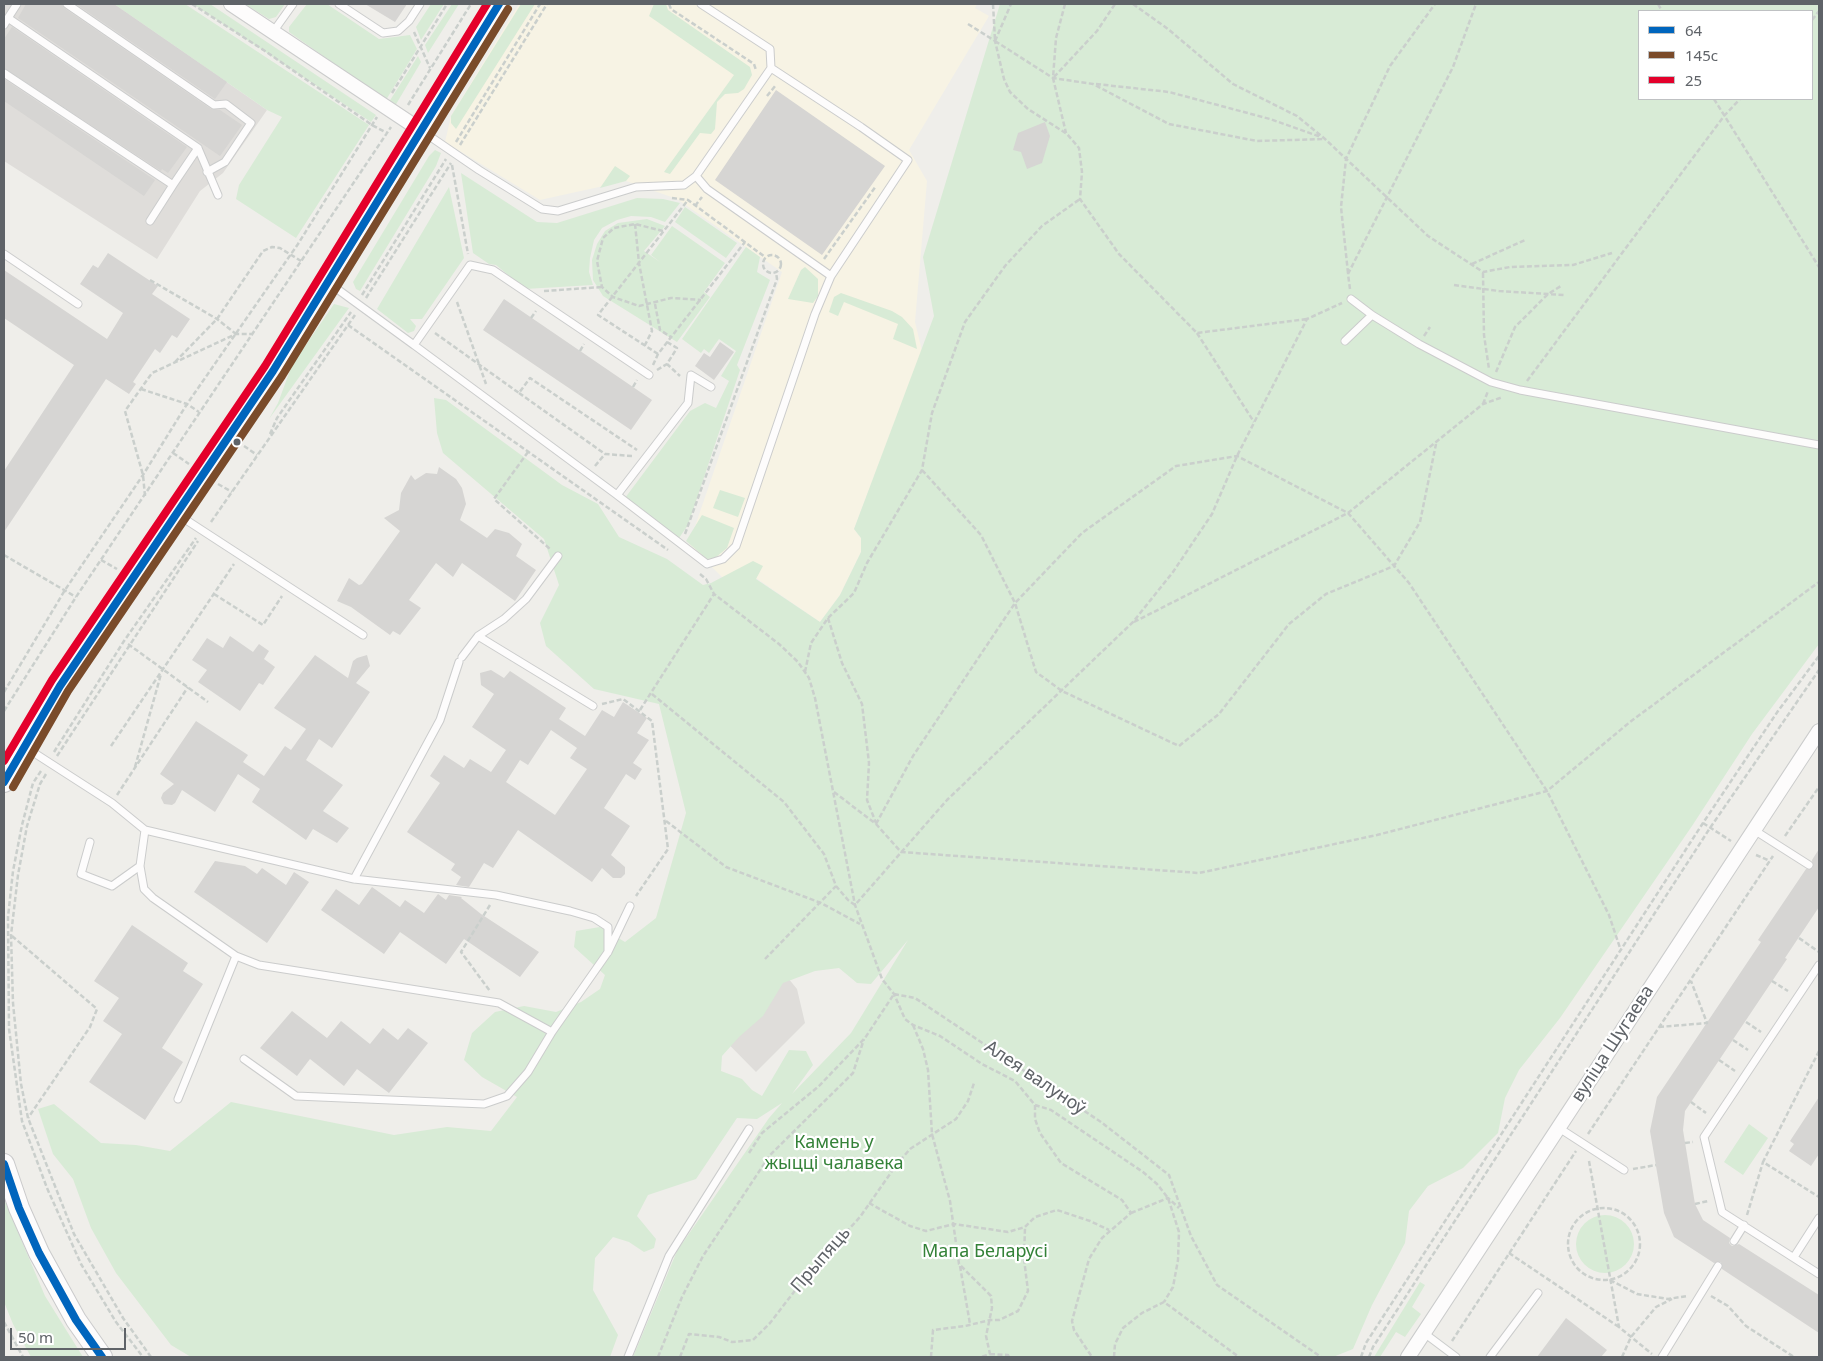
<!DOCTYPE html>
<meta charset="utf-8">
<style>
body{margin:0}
#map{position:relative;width:1823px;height:1361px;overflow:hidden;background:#efeeea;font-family:"Noto Sans",sans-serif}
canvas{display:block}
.frame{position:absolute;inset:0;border:5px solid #5f6368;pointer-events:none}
.legend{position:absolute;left:1638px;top:10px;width:175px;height:90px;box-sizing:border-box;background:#fff;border:1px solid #bfc1c3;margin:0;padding:6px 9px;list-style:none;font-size:15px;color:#5f6368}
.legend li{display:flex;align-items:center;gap:10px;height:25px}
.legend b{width:25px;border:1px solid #bfc1c3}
.scale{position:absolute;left:10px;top:1328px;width:116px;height:22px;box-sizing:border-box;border:2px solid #5f6368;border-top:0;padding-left:6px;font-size:15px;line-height:18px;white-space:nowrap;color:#5f6368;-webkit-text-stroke:4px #fff;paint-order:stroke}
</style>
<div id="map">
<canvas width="1823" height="1361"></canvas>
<div class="frame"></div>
<ul class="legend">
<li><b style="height:6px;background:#0065bd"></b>64</li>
<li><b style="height:6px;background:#7a4b2a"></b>145с</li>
<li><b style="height:6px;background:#e4002b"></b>25</li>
</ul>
<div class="scale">50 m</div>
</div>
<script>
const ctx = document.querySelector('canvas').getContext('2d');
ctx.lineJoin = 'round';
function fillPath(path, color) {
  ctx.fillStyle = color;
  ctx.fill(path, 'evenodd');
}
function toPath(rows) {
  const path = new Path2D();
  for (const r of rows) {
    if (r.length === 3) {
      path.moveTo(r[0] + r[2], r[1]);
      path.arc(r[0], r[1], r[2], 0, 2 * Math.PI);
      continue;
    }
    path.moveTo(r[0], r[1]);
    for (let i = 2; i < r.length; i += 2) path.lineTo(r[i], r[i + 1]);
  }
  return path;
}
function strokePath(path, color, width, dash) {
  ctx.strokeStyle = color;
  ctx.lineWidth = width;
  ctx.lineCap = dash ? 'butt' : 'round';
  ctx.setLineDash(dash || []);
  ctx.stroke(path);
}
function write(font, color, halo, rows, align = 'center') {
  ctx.font = font + ' "Noto Sans",sans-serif';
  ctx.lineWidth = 4.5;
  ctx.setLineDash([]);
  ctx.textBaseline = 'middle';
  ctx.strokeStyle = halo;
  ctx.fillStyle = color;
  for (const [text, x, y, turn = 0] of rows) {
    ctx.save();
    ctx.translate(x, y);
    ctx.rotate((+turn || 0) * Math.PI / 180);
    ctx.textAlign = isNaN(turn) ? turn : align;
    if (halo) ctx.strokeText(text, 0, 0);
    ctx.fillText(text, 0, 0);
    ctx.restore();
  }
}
fillPath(toPath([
 [519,4,977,4,975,8,989,16,909,150,927,181,915,322,922,351,854,529,861,538,861,552,840,595,820,622,756,578,726,581,689,544,782,272,677,199,626,181,540,200,445,142,451,116]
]), '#f7f3e4');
fillPath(toPath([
 [4,4,114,4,267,110,223,173,200,191,157,259,4,161],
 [770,956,797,989,805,1023,756,1072,690,1005]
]), '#dfddda');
fillPath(toPath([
 [114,4,185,4,369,125,296,238,236,199,239,185,282,117,267,110],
 [193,4,210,4,376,115,371,122],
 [245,4,285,4,276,17,269,19],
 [307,4,327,4,379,39,410,35,417,49,386,100,289,32,289,27],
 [431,4,444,4,421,40,416,27],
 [452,4,459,4,428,53,425,45],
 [521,4,535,4,456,129,451,123,451,116],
 [654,4,666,4,668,10,750,67,752,75,744,89,738,93,725,94,717,102,715,129,711,134,700,133,670,174,664,172,734,75,649,16],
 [1000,4,1819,4,1819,644,1752,734,1692,826,1560,1018,1519,1070,1505,1098,1498,1133,1463,1168,1428,1186,1409,1211,1405,1243,1372,1305,1353,1349,1333,1357,633,1357,677,1251,769,1118,782,1103,757,1119,737,1118,696,1179,648,1195,637,1216,656,1239,654,1248,644,1252,629,1242,613,1237,595,1258,593,1290,618,1335,610,1357,191,1357,171,1345,116,1273,91,1228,73,1179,53,1154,38,1109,54,1104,101,1143,136,1145,170,1151,231,1102,394,1135,447,1127,491,1131,517,1097,482,1077,464,1060,472,1033,495,1012,524,1006,556,1012,581,1002,600,989,605,975,574,947,576,931,600,927,625,942,656,918,686,813,659,704,594,689,546,646,540,623,559,585,544,539,443,453,437,433,434,398,446,400,562,485,598,504,619,537,667,559,703,585,711,583,753,561,763,566,756,579,820,622,840,595,861,552,861,538,854,529,934,316,923,257],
 [1639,11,1812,11,1812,99,1639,99],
 [908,940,851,1033,792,1094,813,1065,806,1051,789,1050,762,1096,752,1090,742,1079,721,1071,722,1056,739,1037,763,1016,783,983,815,971,839,968,857,983,871,984],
 [418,56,421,62,395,106,389,102],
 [435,150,441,153,436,166,360,291,356,289,353,282,429,156],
 [615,166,630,176,626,181,600,188],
 [461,173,537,222,557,223,637,198,663,199,680,203,665,222,651,217,631,216,617,220,602,228,594,240,590,258,589,272,593,285,525,289,496,265,489,264,473,253],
 [449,187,464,258,422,319,410,319,416,326,414,331,408,333,377,309],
 [685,207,737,243,726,258,675,222],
 [647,219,665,226,644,251,660,262,651,255,672,226,725,263,704,292,710,297,677,342,603,296,593,280,592,260,597,244,605,231,618,223],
 [746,247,760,257,757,272,770,280,737,365,740,370,688,525,679,538,625,498,690,411,705,403,716,408,729,381,721,376,736,351,719,339,709,353,704,349,701,353,682,339],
 [805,267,818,279,818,296,813,303,788,299,801,270],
 [841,293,892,311,902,317,913,329,917,349,893,339,898,324,844,302,838,316,829,312,834,297],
 [334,304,349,308,269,419,278,403,292,365],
 [720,490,745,498,738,517,713,508],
 [702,515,734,528,727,548,715,558,707,559,686,541],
 [1749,1124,1768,1138,1743,1175,1724,1162],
 [4,1199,45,1296,83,1357,31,1357,13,1324,4,1302],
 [1605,1244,29],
 [1420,1282,1425,1285,1412,1307,1421,1314,1405,1337,1396,1332,1380,1357,1374,1357]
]), '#d8ebd6');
fillPath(toPath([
 [26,4,62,4,64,8,211,109,220,110,242,125,220,156,18,18],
 [76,4,114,4,227,82,215,99],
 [365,4,407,4,395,22],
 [12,27,187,147,168,173,162,169,161,171,4,68,4,39],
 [4,79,155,180,144,196,4,101],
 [776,90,885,166,822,255,715,180],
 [1045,122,1050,136,1042,163,1027,169,1021,152,1013,150,1018,133],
 [108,253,158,286,152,294,190,319,177,338,172,335,160,353,155,349,133,382,136,384,129,394,106,379,4,532,4,471,74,365,4,318,4,270,107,339,123,313,80,284,93,265,98,268],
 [504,299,652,400,631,430,483,330],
 [720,342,734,352,714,380,695,366,704,353,710,357],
 [439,467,456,479,462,488,466,504,460,520,487,538,495,529,509,533,522,544,516,556,536,570,515,601,462,563,453,577,436,563,409,600,421,608,400,635,393,631,390,635,351,607,337,601,349,578,359,585,362,584,400,531,384,518,399,510,401,493,411,475,415,480,426,473,437,474],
 [230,636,253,652,259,644,269,651,264,659,275,667,263,685,259,683,240,711,198,682,207,670,192,660,207,638,223,648],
 [315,655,348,678,353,661,357,658,367,655,370,666,356,683,370,692,332,748,319,739,306,760,343,785,323,811,349,828,337,843,313,829,306,840,252,802,260,789,238,774,215,812,182,790,175,803,172,805,164,804,161,798,163,793,174,784,160,774,196,721,248,755,243,762,264,776,285,746,291,750,306,729,274,708],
 [491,670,504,678,510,671,566,708,559,719,585,736,602,710,614,717,623,702,647,718,637,733,649,740,633,763,642,769,635,780,626,774,604,808,630,826,611,855,625,867,625,874,621,878,613,878,602,868,592,882,518,830,493,868,484,863,469,887,456,885,461,877,451,870,455,864,407,832,440,783,430,776,444,755,464,768,470,759,491,772,506,750,472,727,494,694,481,685,480,673],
 [551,730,577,748,570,758,587,769,555,815,506,782,520,760,528,765],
 [1819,849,1819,907,1785,958,1787,959,1685,1111,1683,1130,1695,1204,1703,1220,1730,1238,1729,1243,1732,1246,1739,1244,1819,1295,1819,1333,1722,1269,1721,1262,1714,1263,1674,1237,1664,1213,1650,1131,1657,1097,1761,942,1758,940,1806,869,1813,868,1812,860],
 [215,861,245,866,257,874,262,868,286,885,294,872,309,882,267,943,194,892],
 [372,887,400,907,405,900,424,913,438,894,446,900,449,895,462,897,461,898,481,914,539,952,520,977,464,939,446,964,400,932,384,954,321,910,336,889,359,905],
 [132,925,188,963,183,971,203,984,162,1048,183,1062,145,1120,89,1082,122,1034,103,1021,119,998,94,981],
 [292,1011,327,1038,341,1021,370,1044,383,1028,398,1040,408,1028,428,1043,389,1093,357,1069,344,1086,310,1059,297,1076,260,1048],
 [1819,1097,1819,1154,1811,1166,1789,1151,1794,1144,1790,1141],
 [1566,1318,1607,1350,1601,1357,1537,1357]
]), '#d6d5d3');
const lane = toPath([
 [67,4,214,105,226,104,251,123,225,162,207,172],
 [339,4,383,33,398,31,409,21,420,4],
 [8,18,17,4],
 [4,25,8,18,198,148,218,195],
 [273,32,293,4],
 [4,73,173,185,198,148],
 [422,131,479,170,542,209,558,211,636,187,684,185,696,176,771,68,770,49,701,4],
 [696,176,707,189,831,276],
 [150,221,173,185],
 [4,254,78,304],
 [329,283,414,345,470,265,493,270,649,375],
 [1351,299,1372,315,1419,344,1491,382,1520,390,1819,445],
 [1345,341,1372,315],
 [414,345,617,495,688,403,691,375,711,387],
 [617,495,707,564,723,559,736,546,815,314,831,276,908,160,861,127,771,68],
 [177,514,363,635],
 [478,636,593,706],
 [462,657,478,636,504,619,526,599,558,556],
 [25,747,112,803,145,830,140,866,112,886,81,874,90,842],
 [145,830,354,879,496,895,570,911,594,918,608,927,608,952],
 [1754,830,1809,865],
 [140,866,144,889,153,898,236,956,178,1099],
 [354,879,440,720,459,662],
 [236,956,259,965,499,1003,552,1032,528,1072,507,1096,484,1104,296,1096,244,1059],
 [1819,965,1704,1137,1722,1212,1819,1274],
 [552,1032,608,952,630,906],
 [1559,1128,1624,1170],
 [1734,1241,1744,1225],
 [1794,1257,1819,1218],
 [1424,1333,1456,1357],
 [628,1357,669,1256,749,1129],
 [1490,1357,1538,1293],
 [1662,1357,1718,1266]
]);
const street = toPath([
 [231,4,422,131],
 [1408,1357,1819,731]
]);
const secondary = toPath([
 [4,782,23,746,60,686,273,371,499,4],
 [4,1164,19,1208,39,1253,76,1320,102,1357]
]);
strokePath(lane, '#cbcccc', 9);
strokePath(street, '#cbcccc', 16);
strokePath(secondary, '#cacacb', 22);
strokePath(toPath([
 [192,4,265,51,372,125,387,133],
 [669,4,671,9,754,64,756,70],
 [993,4,995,40],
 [1065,4,1056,38,1053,78,1066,133],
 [1133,4,1168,29,1233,84,1297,116,1325,139,1428,236,1483,272,1510,267,1573,265,1612,253],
 [1658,4,1662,11],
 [1812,20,1819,11],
 [968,24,995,41,1004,79,1010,92,1028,109,1067,134,1079,148,1082,172,1080,199,1119,254,1197,333,1307,319],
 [414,32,430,68],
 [995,41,1053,78,1093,84,1169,124,1257,141,1325,139],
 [995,41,1011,4],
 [1054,77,1097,31,1115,4],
 [1096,84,1169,92,1270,119,1321,137],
 [392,93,447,4],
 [767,96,776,85],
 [1714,99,1819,267],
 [408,105,471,4],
 [456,142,540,4],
 [460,145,547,4],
 [452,165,468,254],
 [672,198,688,200,765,257],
 [695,206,702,197],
 [635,224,639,263,652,331,644,347],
 [663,231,635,224,614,228,603,238,597,261,602,287,613,297,639,306,671,298,701,300],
 [772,264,9],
 [824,259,876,186],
 [1472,264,1525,240],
 [1348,273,1341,207,1346,159,1390,66,1435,4],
 [1483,273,1484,335,1489,369],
 [150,280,217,319,236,334],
 [1454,285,1499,291,1564,295],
 [1350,289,1348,274,1453,67,1476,4],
 [544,291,602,287],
 [362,295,446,159],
 [366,298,451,163],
 [457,302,486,384],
 [655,304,660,330,671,337],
 [531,318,536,311],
 [348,325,668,550],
 [435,333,519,393,530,378,637,450],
 [1197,333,1254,422],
 [1424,336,1430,327],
 [667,342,677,348,667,364,680,376],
 [580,351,584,344],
 [658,354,598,315,688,200],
 [175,362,217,319,263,251,272,247,280,248,301,261],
 [653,365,658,354,745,242],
 [657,370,667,364],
 [1496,372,1515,327,1548,294,1561,286],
 [1527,381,1724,116,1740,99],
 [633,387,637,380],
 [141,389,187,404,199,412],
 [519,393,605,454,632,456],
 [1483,404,1488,391],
 [270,434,277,418,351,312],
 [244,446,257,455],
 [528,452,494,499,550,549],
 [173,453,189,464],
 [595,466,605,454],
 [922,470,981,535,1015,603,1036,672,1062,691,1179,746,1219,714,1289,624,1326,594,1394,566,1420,522,1436,444],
 [218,484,232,492],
 [145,496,143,475,125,411,152,373,236,334,253,334],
 [211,522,355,315],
 [685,534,777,279,776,272],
 [4,555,76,597],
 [101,560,117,569],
 [700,574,706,579,714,594],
 [214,594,263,625,282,596],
 [828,618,842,663,862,704,869,763,867,800,876,823],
 [1134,622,1348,513,1483,404,1503,397],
 [128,644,208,702],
 [805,672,811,643,828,618,854,593,867,563,922,470,932,413,965,322,1005,266,1042,226,1080,199],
 [4,692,65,590,143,475,187,404,298,244,377,117],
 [652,694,784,802,824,854,836,886,848,900,855,905,947,800,1133,622,1173,572,1212,514,1237,456,1307,319,1342,303],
 [602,704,623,699,652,721,668,849,636,896],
 [640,710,714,594,779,644,798,662,809,678,815,698,855,905,882,979,894,994,905,1019,913,1025,940,1036,982,1064,1015,1081,1035,1105,1051,1110,1143,1172,1157,1184,1168,1198,1179,1232,1178,1260,1173,1287,1164,1302],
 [4,711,76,597,391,127],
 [111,746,234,564],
 [54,752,124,641,196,538],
 [57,756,198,541],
 [135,767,161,674],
 [41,771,33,783,22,825,13,871,8,917,9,1029,22,1121,47,1188,81,1264,116,1322,143,1357],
 [46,774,40,784,27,826,18,875,11,935,13,1003,21,1084,28,1118,74,1234,123,1318,151,1357],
 [834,792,876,824,901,852,1199,873,1377,835,1547,791,1630,722,1819,582],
 [117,795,188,687],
 [666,821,726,867,821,903,860,924],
 [1703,823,1731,841],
 [876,824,913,756,1015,603,1082,533,1176,466,1237,456,1348,513,1409,583,1547,791,1609,915,1621,951],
 [1785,836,1819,787],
 [1756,855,1770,861],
 [490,905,461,952,490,991],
 [12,936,97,1009,90,1027,28,1118],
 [1799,938,1819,952],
 [765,959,836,886],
 [1772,981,1788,991],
 [894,994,915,998,1101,1122,1169,1175,1191,1236,1217,1285,1321,1357],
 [1746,1022,1761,1032],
 [913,1025,923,1049,928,1070,932,1134,950,1201,959,1264,991,1296,992,1308,986,1336,990,1354,981,1357],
 [1659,1027,1707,1023,1691,981],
 [1733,1040,1748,1050],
 [1819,1051,1763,1162,1819,1197],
 [1719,1060,1735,1071],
 [1691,1102,1706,1113],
 [1035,1105,1035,1119,1040,1133,1061,1163,1122,1200,1131,1213,1102,1238,1089,1259,1072,1321,1074,1330,1092,1357],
 [1588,1134,1773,856],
 [1685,1143,1693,1142],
 [749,1153,762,1133,819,1086,865,1038,894,994],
 [1589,1161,1619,1327,1652,1354],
 [1633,1169,1656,1165],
 [869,1203,910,1226,926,1231,954,1224,1008,1232,1025,1227,1035,1217,1057,1210,1090,1221,1109,1230],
 [1695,1204,1708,1201],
 [1604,1244,36],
 [1131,1213,1168,1198,1179,1208],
 [1747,1215,1763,1162],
 [1509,1253,1619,1327],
 [960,1266,970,1324],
 [1610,1280,1637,1294,1668,1299,1687,1296],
 [1711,1296,1728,1306,1746,1326,1794,1357],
 [4,1322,23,1357],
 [1452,1341,1576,1151],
 [990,1354,1008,1355,1009,1357],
 [658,1357,682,1297,703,1256,770,1155,853,1073,864,1039],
 [680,1357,689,1334,719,1337,732,1342,753,1340,770,1323,807,1275,860,1217,897,1164,910,1149,956,1119,968,1101,974,1083],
 [931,1357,933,1330,965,1326,990,1320,999,1320,1018,1311,1028,1291,1024,1259,1025,1227],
 [1114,1357,1115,1344,1123,1328,1142,1313,1164,1302,1239,1357],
 [1361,1357,1366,1343,1703,823,1778,711,1819,656],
 [1369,1357,1373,1347,1710,828,1819,670],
 [1622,1357,1631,1337,1656,1307,1672,1299]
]), '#cacfcc', 2.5, [5, 2.5]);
strokePath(lane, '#fdfcfc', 7);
strokePath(street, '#fdfcfc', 14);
strokePath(secondary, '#fdfcfc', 20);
strokePath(toPath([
 [4,782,60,686,273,371,499,4],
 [4,1164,19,1208,39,1253,76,1320,102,1357]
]), '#0065bd', 8);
strokePath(toPath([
 [13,787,68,691,282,376,508,9]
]), '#7a4b2a', 8);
strokePath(toPath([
 [4,761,52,680,265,366,487,4]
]), '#e4002b', 8);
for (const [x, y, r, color] of [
 [237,442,4.5,"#5f6368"]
]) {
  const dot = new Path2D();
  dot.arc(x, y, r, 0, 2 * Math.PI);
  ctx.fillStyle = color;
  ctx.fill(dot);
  strokePath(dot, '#fff', 2);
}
write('18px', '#5f6368', '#fff', [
 ["вуліца Шугаева",1613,1044,-57],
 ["Алея валуноў",1035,1078,34],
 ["Прыпяць",821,1260,-49]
]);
write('18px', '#348238', '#fff', [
 ["Камень у",834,1143],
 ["жыцці чалавека",834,1164],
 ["Мапа Беларусі",985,1252]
]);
</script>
